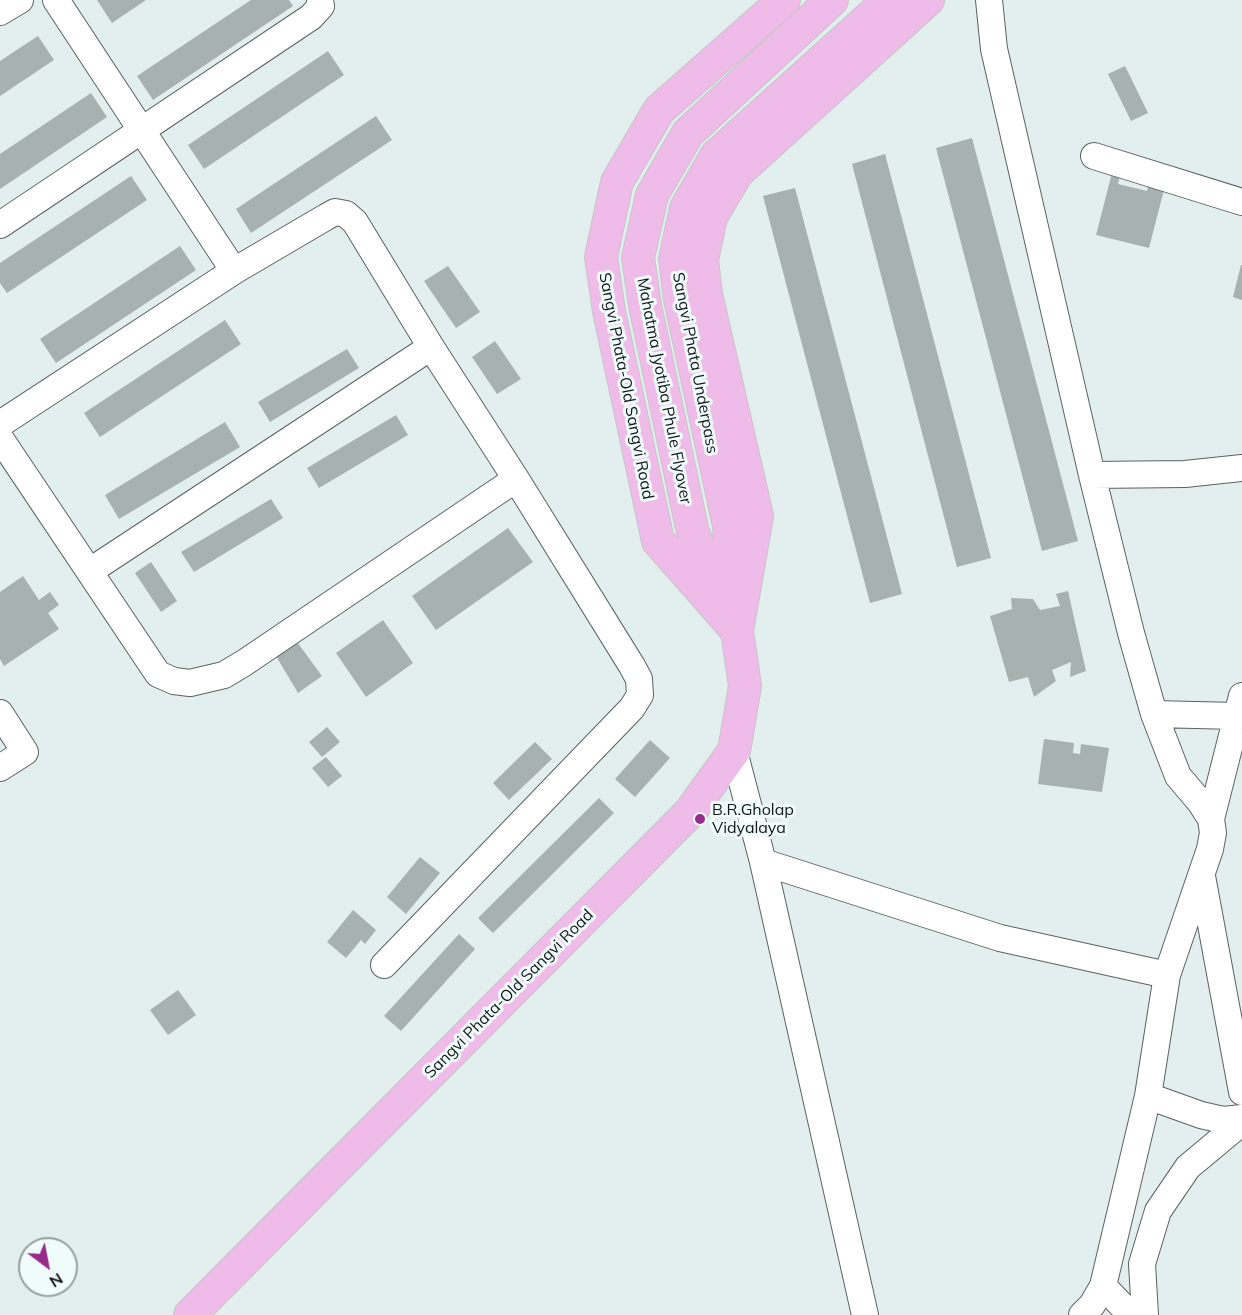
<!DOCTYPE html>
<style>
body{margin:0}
#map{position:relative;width:1242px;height:1315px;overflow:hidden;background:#e3eeee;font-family:Mulish,sans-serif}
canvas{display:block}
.north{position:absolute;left:18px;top:1237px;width:60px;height:60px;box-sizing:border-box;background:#f0fbfb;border:2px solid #98a0a0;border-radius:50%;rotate:148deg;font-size:16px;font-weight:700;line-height:24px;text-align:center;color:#131717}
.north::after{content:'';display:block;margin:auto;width:21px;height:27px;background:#962b8c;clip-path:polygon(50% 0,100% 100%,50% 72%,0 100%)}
</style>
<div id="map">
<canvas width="1242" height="1315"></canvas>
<div class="north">N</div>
</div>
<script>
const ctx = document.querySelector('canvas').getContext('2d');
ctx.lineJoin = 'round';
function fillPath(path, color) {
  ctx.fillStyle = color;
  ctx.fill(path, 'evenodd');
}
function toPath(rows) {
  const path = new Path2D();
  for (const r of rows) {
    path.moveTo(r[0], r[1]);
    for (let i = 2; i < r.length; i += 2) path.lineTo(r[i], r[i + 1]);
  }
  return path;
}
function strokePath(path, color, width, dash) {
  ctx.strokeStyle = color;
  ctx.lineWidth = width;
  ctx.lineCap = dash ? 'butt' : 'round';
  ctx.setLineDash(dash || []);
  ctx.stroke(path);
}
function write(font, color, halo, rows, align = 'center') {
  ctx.font = font + ' Mulish,sans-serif';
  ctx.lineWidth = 6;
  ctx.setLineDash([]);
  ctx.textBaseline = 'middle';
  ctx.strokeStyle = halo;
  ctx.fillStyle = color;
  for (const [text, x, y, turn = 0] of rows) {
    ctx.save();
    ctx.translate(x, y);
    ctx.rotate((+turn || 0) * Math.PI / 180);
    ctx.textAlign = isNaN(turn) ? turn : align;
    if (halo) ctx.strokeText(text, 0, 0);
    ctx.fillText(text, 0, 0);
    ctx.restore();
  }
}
fillPath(toPath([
 [97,0,146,0,112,23],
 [251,0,289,0,293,6,153,100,137,76],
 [38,36,54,60,0,96,0,61],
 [328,51,344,75,204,169,188,145],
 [1125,66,1148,113,1131,121,1108,74],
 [91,93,107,117,0,189,0,154],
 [376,116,392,140,251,233,236,209],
 [972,138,1078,541,1042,551,936,148],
 [885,154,991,558,957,567,852,164],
 [1112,173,1120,175,1118,184,1147,191,1149,182,1165,186,1149,248,1096,235],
 [131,176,147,200,7,293,0,283,0,263],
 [795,188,902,594,870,603,763,196],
 [180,246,196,270,56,363,40,339],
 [1241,265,1242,265,1242,300,1233,297],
 [448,266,480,312,456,328,424,281],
 [225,320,241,344,100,437,84,413],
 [495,341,521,379,497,394,472,357],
 [347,349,359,368,270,422,258,402],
 [396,415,408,435,319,488,307,468],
 [225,422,240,447,119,519,105,495],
 [271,499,283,518,194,572,181,552],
 [508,528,533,562,436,630,412,596],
 [151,562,177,601,161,612,135,573],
 [23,576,39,600,50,592,59,605,48,613,59,629,4,666,0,659,0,592],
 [1068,591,1086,671,1070,677,1071,662,1052,670,1056,681,1034,697,1028,677,1009,682,990,616,1012,609,1011,598,1033,599,1040,610,1060,606,1056,594],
 [383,620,413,663,366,697,336,653],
 [297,642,322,676,298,693,276,656],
 [327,727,340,742,322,757,309,742],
 [1044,739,1074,743,1073,753,1080,754,1081,744,1109,748,1102,792,1038,784],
 [650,740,670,758,635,797,615,779],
 [535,742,552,759,509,800,493,783],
 [326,757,342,776,328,787,312,768],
 [599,798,614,813,493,933,478,918],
 [420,857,440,873,406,914,387,897],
 [353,910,376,930,365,944,361,940,346,958,327,942],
 [459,934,475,949,401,1031,384,1016],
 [178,990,196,1015,168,1035,150,1010]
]), '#a6b1b0');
const minor = toPath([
 [56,0,234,271],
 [989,0,994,49,1092,475,1131,633,1154,714,1178,776,1200,802,1211,819,1213,833,1210,849,1167,975,1148,1096,1103,1286,1092,1305,1082,1315],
 [0,12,20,0],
 [1094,156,1242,202],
 [0,225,311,17,321,6,320,0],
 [0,424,234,271,326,217,335,212,346,214,355,222,431,347,516,479,632,666,639,679,640,695,632,708,384,965],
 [0,438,158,674,174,681,190,683,224,675,244,663,516,479],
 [1092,475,1185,474,1242,468],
 [90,571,431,347],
 [0,713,25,752,0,768],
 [1154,714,1237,716],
 [734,751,763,862,865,1315],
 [1211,819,1242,696],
 [763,862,1000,938,1167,975],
 [1202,876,1242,1092],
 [1148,1096,1201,1115,1223,1120,1242,1118],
 [1103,1286,1131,1315],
 [1145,1315,1142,1264,1158,1211,1188,1167,1242,1122]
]);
const major = toPath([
 [734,588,729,526,680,299,675,259,686,208,716,156,889,0],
 [724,602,693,533,645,305,638,258,652,195,688,133,832,0],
 [737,631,658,541,609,311,601,257,617,182,659,110,784,0],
 [190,1315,690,812,734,751,745,686,737,631,757,516,706,294,702,260,711,217,737,173,928,0]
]);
strokePath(minor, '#5a6363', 28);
strokePath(major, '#c6c7c7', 34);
strokePath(minor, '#fff', 26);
strokePath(major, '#efbbe8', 32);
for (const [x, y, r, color] of [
 [700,819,6,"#962b8c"]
]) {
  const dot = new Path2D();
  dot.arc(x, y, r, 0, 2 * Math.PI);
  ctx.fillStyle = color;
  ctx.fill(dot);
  strokePath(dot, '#f0fbfb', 2);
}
write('16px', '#131717', '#f0fbfb', [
 ["Sangvi Phata Underpass",695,363,79],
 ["Sangvi Phata-Old Sangvi Road",626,386,79],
 ["Mahatma Jyotiba Phule Flyover",664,391,79],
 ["Sangvi Phata-Old Sangvi Road",509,994,-45]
]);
write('16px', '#131717', '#f0fbfb', [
 ["B.R.Gholap",712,810],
 ["Vidyalaya",712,828]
], 'left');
</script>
